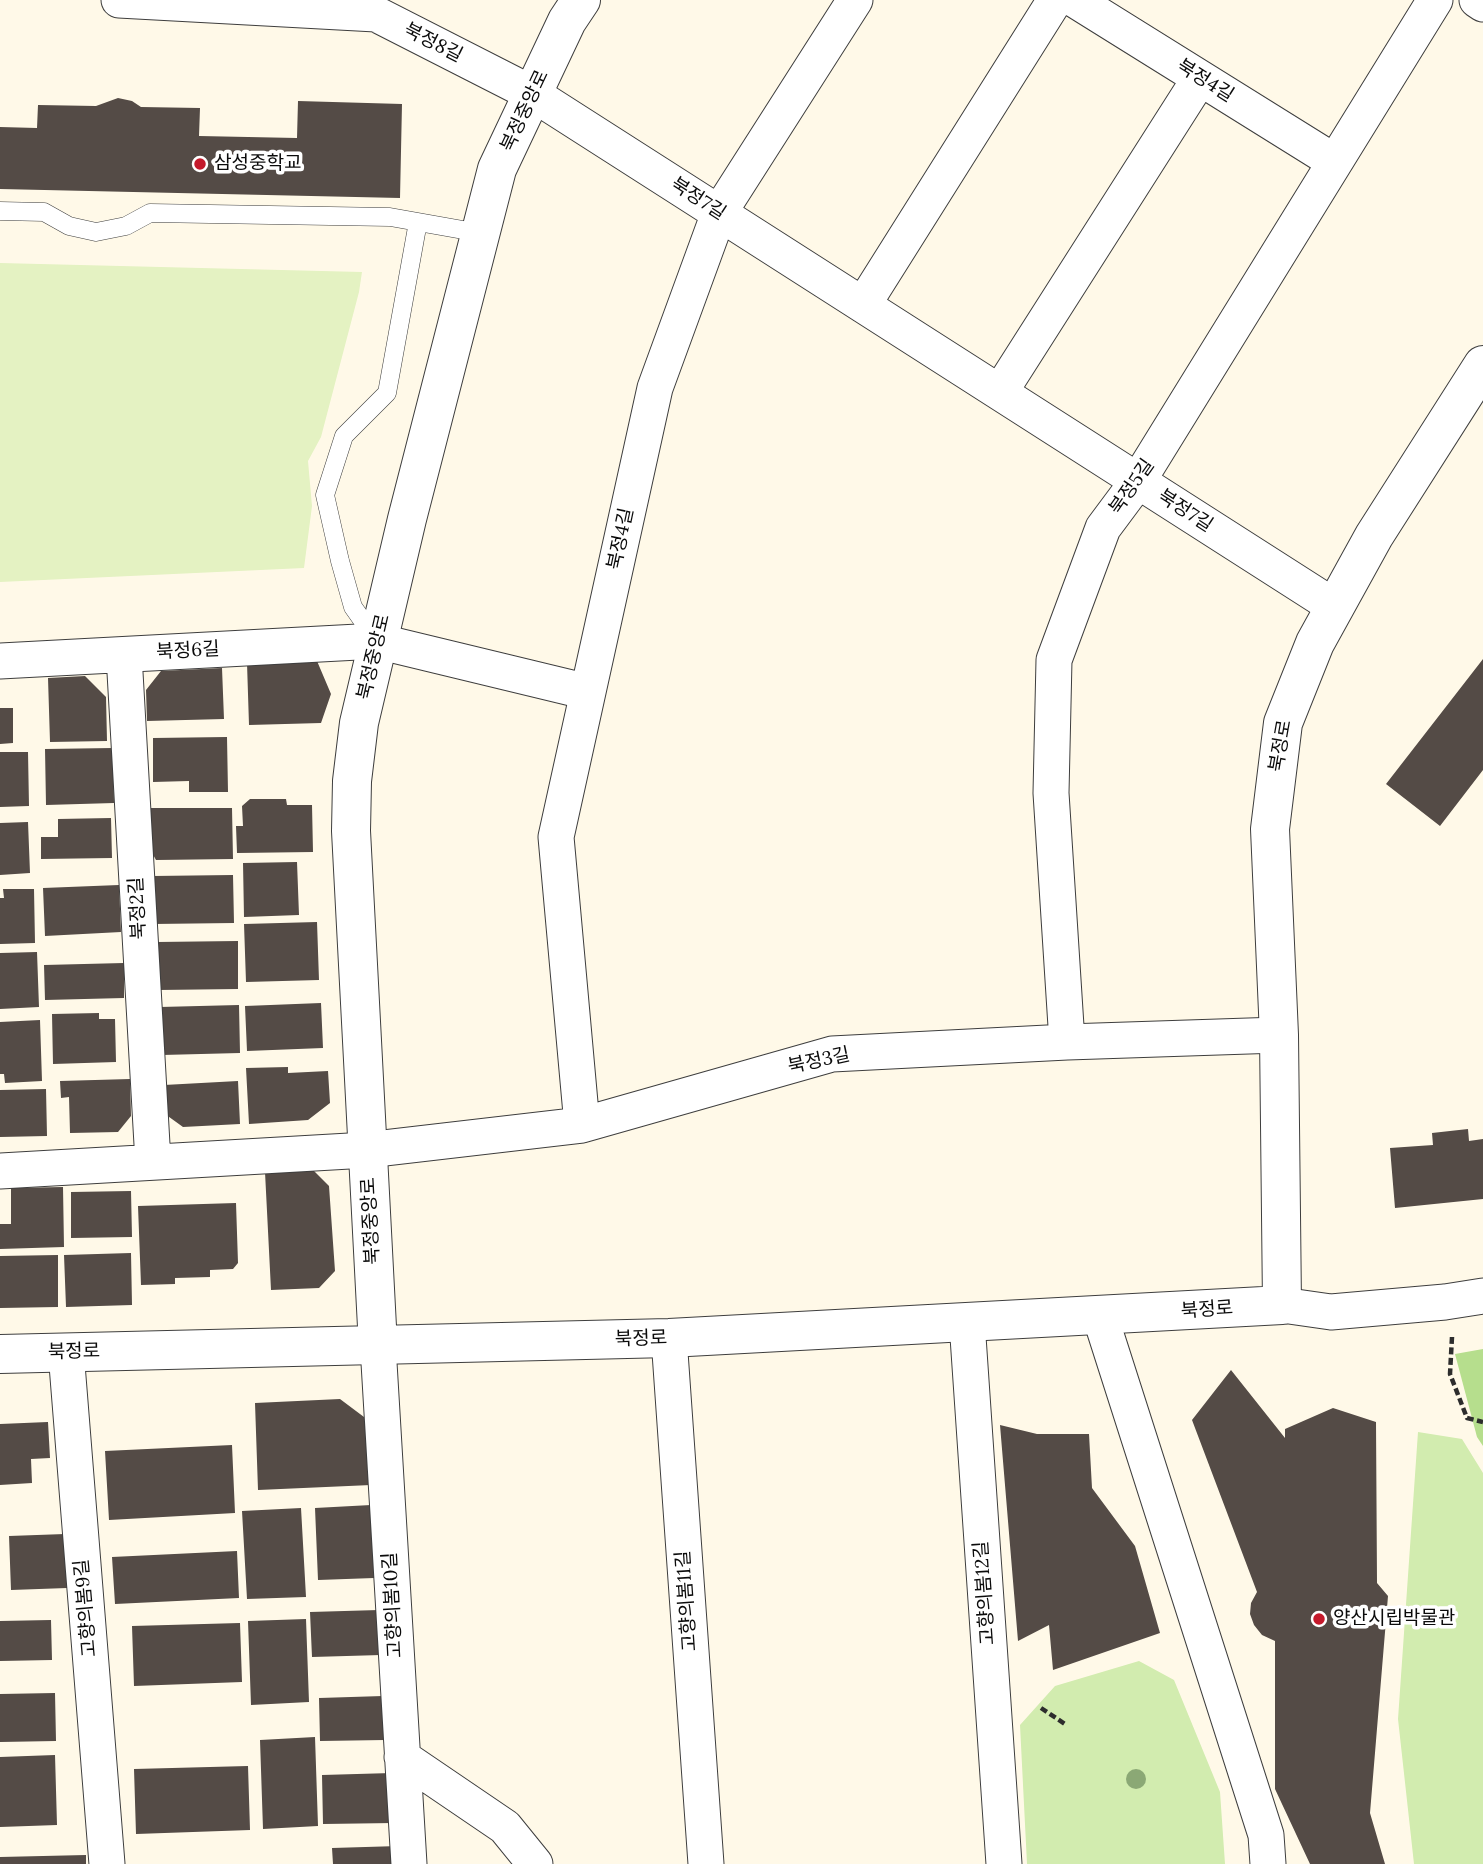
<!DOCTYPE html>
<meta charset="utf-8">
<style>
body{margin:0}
canvas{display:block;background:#fff9e8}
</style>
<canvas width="1483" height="1864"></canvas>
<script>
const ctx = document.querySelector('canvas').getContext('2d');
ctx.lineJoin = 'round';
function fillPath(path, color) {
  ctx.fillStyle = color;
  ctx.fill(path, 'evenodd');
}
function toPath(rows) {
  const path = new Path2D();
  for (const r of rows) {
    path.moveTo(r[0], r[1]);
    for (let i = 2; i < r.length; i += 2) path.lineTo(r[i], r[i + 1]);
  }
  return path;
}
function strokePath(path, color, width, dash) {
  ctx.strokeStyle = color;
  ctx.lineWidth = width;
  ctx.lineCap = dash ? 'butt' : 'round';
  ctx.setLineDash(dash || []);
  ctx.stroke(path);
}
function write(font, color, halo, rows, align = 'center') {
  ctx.font = font + ' Lora,"Noto Sans KR",serif';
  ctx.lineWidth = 7;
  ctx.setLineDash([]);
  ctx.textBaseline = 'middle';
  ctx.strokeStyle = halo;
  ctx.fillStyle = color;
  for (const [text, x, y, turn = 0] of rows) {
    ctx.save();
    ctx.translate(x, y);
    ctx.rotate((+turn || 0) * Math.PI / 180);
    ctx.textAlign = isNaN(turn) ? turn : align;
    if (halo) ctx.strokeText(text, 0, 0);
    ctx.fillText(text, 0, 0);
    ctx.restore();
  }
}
fillPath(toPath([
 [1418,1432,1462,1439,1483,1473,1483,1864,1414,1864,1398,1719],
 [1139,1661,1174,1680,1220,1792,1225,1864,1027,1864,1020,1725,1055,1686]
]), '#d2ecaf');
fillPath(toPath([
 [1483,1349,1483,1446,1477,1437,1455,1354]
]), '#b6de8d');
fillPath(toPath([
 [0,263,362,272,359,292,321,437,308,461,312,506,304,568,0,582]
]), '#e4f2c2');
fillPath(toPath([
 [118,98,132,101,141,107,200,108,199,136,297,138,298,101,402,104,400,198,0,189,0,127,37,128,38,105,96,106],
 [1483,659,1483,770,1440,826,1386,784],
 [317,661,331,694,321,723,249,725,247,663],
 [222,668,224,719,147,721,146,690,161,671],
 [85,676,106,697,107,741,50,742,48,678],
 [0,708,13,708,13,743,0,744],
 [227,737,228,792,189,792,189,781,153,782,153,738],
 [113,748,114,803,46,805,45,749],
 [0,752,28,752,29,806,0,807],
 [250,799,286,799,287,805,312,805,313,852,237,853,236,826,243,826,242,806],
 [149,808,232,808,233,859,156,860,150,849],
 [111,818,112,858,41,859,41,837,58,837,58,819],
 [28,822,30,873,0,875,0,823],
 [297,862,299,915,244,917,243,863],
 [233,875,234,923,153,924,153,876],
 [119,885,121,932,45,936,43,888],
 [3,889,34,889,35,943,0,944,0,898,4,898],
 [317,922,319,980,246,982,244,924],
 [238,941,238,989,158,990,157,942],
 [37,952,39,1007,0,1009,0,953],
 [124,963,124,998,45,1000,44,965],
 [321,1003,323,1048,247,1051,245,1006],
 [239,1005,240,1053,162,1055,160,1007],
 [99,1013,99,1019,115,1019,116,1062,53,1064,52,1014],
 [40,1020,42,1081,5,1083,4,1074,0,1074,0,1022],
 [288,1067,288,1073,328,1071,330,1103,308,1120,249,1124,246,1068],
 [130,1079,131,1116,118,1132,70,1133,69,1097,61,1098,60,1081],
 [238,1081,240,1124,183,1127,165,1114,164,1085],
 [46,1089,47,1136,0,1137,0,1090],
 [1468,1129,1469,1141,1483,1139,1483,1199,1395,1208,1390,1148,1433,1145,1432,1133],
 [313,1170,329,1186,335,1271,319,1288,271,1290,265,1172],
 [63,1187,64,1247,0,1249,0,1224,11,1224,11,1188],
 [131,1191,132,1237,71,1238,71,1192],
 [236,1203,238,1263,233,1269,210,1270,210,1277,175,1278,175,1284,141,1285,138,1206],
 [131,1253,132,1305,66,1307,64,1255],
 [58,1255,58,1307,0,1308,0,1256],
 [1231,1370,1285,1438,1285,1429,1333,1408,1376,1422,1377,1583,1388,1596,1370,1813,1385,1864,1310,1864,1275,1789,1275,1641,1262,1635,1254,1625,1250,1614,1251,1603,1257,1592,1192,1420],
 [340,1399,368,1420,371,1485,258,1490,255,1403],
 [48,1422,50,1458,31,1459,32,1483,0,1485,0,1424],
 [1000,1425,1037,1434,1089,1434,1092,1488,1135,1546,1160,1633,1053,1670,1049,1625,1018,1641],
 [232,1445,235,1513,109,1520,105,1451],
 [371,1505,374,1578,318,1580,315,1508],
 [301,1508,306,1597,247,1599,242,1511],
 [65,1534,67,1588,11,1590,9,1536],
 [237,1551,239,1598,115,1604,112,1557],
 [379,1610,381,1655,312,1657,310,1612],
 [306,1619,309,1702,251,1705,248,1621],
 [51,1620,52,1660,0,1661,0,1621],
 [240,1623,242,1682,134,1686,132,1626],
 [55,1693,56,1741,0,1742,0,1694],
 [383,1696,385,1740,320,1741,319,1698],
 [315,1737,318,1826,263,1829,260,1740],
 [55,1755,57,1825,0,1827,0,1757],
 [248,1766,250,1830,136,1834,134,1769],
 [392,1773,394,1823,323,1824,322,1775],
 [399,1846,400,1864,333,1864,332,1848],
 [86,1855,86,1864,0,1864,0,1857]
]), '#544b46');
const service = toPath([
 [0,211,44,212,69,226,96,232,126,226,150,213,390,217,480,233],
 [377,641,353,607,340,561,325,495,344,436,387,393,418,222]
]);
const minor = toPath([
 [119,0,376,14,533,94,1335,607],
 [1075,0,1335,162],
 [1477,0,1483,4],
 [863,305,1055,0],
 [1000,392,1200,78],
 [124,655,153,1162],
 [0,661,377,641,588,692],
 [1067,1042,1051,793,1054,660,1103,528,1138,481,1435,0],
 [582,1125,556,837,655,388,719,213,855,0],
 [0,1171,367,1150,582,1125,832,1054,1067,1042,1279,1035],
 [1282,1305,1331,1312,1445,1302,1483,1296],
 [1100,1316,1266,1835,1268,1864],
 [967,1322,1004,1864],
 [669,1338,706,1864],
 [378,1346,409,1864],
 [66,1352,107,1864],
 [402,1757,505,1827,535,1864]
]);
const tertiary = toPath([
 [378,1346,351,831,352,781,359,723,407,519,497,169,567,21,581,0],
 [0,1354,669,1338,1282,1305,1279,1035,1270,829,1283,723,1315,643,1374,536,1483,365]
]);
strokePath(service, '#3e3e3e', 19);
strokePath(minor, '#3e3e3e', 37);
strokePath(tertiary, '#3e3e3e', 40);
strokePath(toPath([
 [1452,1337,1450,1374,1467,1418,1483,1422],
 [1041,1708,1065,1724]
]), '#2d2d2d', 4.5, [7, 3.5]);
strokePath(service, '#fff', 18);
strokePath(minor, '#fff', 35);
strokePath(tertiary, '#fff', 38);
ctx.fillStyle = '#8ba875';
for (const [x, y] of [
 [1136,1779]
]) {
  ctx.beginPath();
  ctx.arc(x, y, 10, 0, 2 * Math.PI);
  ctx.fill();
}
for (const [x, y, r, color] of [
 [200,164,7,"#c4192b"],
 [1319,1619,7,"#c4192b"]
]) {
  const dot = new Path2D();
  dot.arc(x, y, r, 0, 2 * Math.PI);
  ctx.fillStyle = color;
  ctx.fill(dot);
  strokePath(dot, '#fff', 2.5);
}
write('19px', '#0b0b0b', '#fff', [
 ["북정8길",433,43,27],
 ["북정4길",1205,81,32],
 ["북정중앙로",525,111,-65],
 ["북정7길",698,199,33],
 ["북정5길",1132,487,-55],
 ["북정7길",1185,511,33],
 ["북정4길",621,539,-78],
 ["북정6길",188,651,-3],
 ["북정중앙로",374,657,-77],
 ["북정로",1281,746,-80],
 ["북정2길",138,908,-93],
 ["북정3길",819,1061,-12],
 ["북정중앙로",371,1221,-93],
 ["북정로",1207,1310,-4],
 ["북정로",641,1339,-2],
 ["북정로",74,1352,-1],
 ["고향의봄12길",985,1593,-94],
 ["고향의봄11길",687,1601,-94],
 ["고향의봄10길",393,1605,-93],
 ["고향의봄9길",86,1608,-95]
]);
write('19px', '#0b0b0b', '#fff', [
 ["삼성중학교",214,164],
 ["양산시립박물관",1333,1619]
], 'left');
</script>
